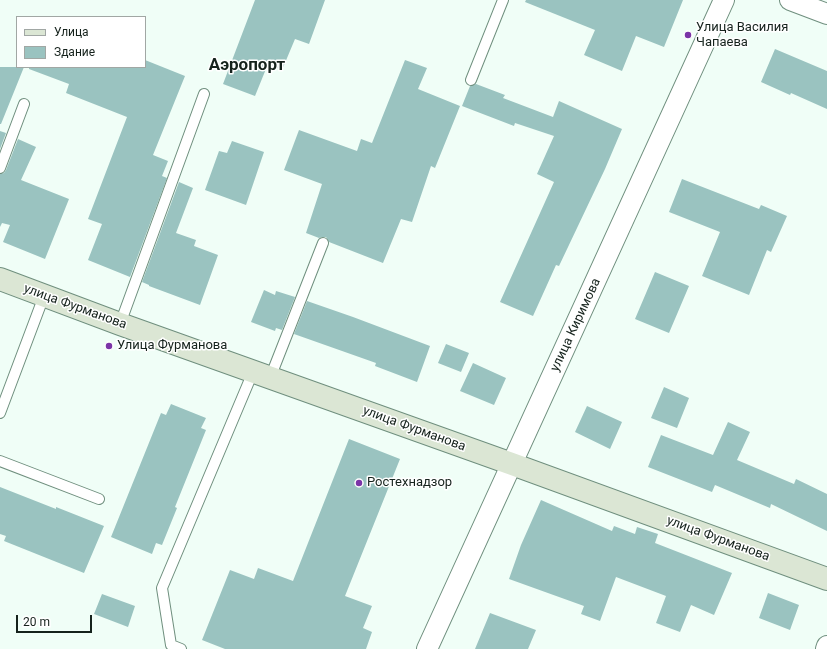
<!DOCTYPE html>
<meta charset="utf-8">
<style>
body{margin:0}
#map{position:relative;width:827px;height:649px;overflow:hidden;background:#f0fef7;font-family:Roboto,sans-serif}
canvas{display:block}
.legend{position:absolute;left:16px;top:16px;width:130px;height:52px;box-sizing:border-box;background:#fff;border:1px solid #a1a7a4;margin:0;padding:5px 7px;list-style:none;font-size:12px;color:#15221c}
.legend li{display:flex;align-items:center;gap:8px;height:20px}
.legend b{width:20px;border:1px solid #a1a7a4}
.scale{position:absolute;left:16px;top:615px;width:76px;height:18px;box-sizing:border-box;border:2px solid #15221c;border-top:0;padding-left:5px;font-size:12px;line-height:14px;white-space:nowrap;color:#15221c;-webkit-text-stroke:3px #fff;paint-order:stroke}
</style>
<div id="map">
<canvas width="827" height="649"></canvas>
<ul class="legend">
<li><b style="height:5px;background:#dbe6d4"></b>Улица</li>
<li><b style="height:11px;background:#9ac3c0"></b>Здание</li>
</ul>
<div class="scale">20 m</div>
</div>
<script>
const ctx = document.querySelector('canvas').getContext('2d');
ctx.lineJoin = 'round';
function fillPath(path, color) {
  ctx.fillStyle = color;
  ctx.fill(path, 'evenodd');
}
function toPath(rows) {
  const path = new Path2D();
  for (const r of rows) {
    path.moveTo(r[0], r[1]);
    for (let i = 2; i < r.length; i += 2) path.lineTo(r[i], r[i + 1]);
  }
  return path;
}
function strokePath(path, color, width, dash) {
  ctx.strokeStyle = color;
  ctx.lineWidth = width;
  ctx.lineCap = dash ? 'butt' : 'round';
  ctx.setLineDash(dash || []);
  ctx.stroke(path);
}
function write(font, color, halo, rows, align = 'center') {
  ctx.font = font + ' Roboto,sans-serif';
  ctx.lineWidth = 3;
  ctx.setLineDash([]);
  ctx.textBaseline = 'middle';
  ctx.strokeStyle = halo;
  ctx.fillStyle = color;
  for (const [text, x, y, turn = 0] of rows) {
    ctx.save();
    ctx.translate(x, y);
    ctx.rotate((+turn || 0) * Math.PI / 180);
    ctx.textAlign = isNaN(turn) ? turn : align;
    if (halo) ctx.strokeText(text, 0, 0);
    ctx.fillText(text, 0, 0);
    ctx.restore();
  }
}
fillPath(toPath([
 [255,0,325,0,309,44,295,39,282,70,268,64,255,96,223,84],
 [526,0,683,0,664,47,636,36,622,71,584,55,595,30,525,2],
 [775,49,827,71,827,109,791,93,790,95,761,82],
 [145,60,185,76,153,155,168,161,162,176,167,178,130,277,88,260,102,224,88,219,127,117,66,93,69,84,29,69,29,67,145,67],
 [405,60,427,68,418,89,460,106,435,168,431,166,412,222,401,219,383,263,329,242,326,237,322,237,319,238,306,233,322,184,284,170,299,130,357,151,361,139,372,143],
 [0,67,24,67,1,124,0,124],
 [476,84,505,95,503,98,553,117,559,101,622,129,605,169,559,266,556,265,533,316,500,302,554,182,537,174,554,136,515,123,514,126,462,106,470,86],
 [0,131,6,133,0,149],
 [18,139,36,147,21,180,69,199,45,259,3,242,10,225,2,223,0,227,0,174,4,173,6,170],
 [232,141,264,152,246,205,205,190,219,151,227,153],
 [682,179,759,209,761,205,787,216,771,252,767,250,749,295,702,276,720,232,669,212],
 [179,182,193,188,176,233,196,240,194,246,218,255,200,305,149,286,149,285,142,282],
 [655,272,689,286,669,333,635,319],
 [264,290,275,295,276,291,295,297,282,330,276,328,275,331,251,322],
 [307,301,353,317,430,346,417,382,375,366,376,363,294,334],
 [446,344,469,353,461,372,438,363],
 [473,363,506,378,494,405,460,391],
 [664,387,689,398,677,428,651,418],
 [171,404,206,418,201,428,206,430,175,507,177,508,162,545,156,543,152,554,111,537,161,413,166,415],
 [587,406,622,422,610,449,575,432],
 [728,422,750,432,737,460,794,484,796,479,827,494,827,531,771,504,770,508,715,485,712,492,648,467,661,435,713,455],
 [349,439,400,459,345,596,372,606,363,628,372,632,366,649,225,649,202,640,230,570,254,579,258,568,293,581],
 [0,487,56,509,56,507,104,526,84,573,4,541,6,536,0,534],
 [541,500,612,531,614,526,635,534,637,527,658,534,655,543,732,573,714,615,691,605,680,632,656,623,666,596,616,577,600,621,581,614,584,606,509,579,521,545],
 [768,593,799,605,790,630,759,618],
 [102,594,135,606,128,627,94,614],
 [490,613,536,630,528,649,475,649]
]), '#9ac3c0');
const lane = toPath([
 [471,80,503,0],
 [0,168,24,104],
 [120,324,204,94],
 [270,378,323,243],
 [0,413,44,296],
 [0,461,99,499],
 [181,649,171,645,162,588,253,372]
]);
const street = toPath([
 [790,0,827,14],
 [427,649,724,0],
 [826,649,827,646]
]);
const secondary = toPath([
 [0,279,120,324,512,464,827,579]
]);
strokePath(lane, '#6f8f7e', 12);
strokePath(street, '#6f8f7e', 22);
strokePath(secondary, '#6f8f7e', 24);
strokePath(lane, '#fff', 10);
strokePath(street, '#fff', 20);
strokePath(secondary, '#dbe6d4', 22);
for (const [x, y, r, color] of [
 [688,35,4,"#7b34a7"],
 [109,346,4,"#7b34a7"],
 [359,483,4,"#7b34a7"]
]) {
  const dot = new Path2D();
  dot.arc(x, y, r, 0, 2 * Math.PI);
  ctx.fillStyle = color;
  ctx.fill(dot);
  strokePath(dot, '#fff', 1.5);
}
write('13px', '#15221c', '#fff', [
 ["Улица Василия",696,28],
 ["Чапаева",696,43],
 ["Улица Фурманова",117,346],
 ["Ростехнадзор",367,483]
], 'left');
write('13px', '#15221c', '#fff', [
 ["улица Фурманова",75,307,20],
 ["улица Киримова",576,325,-65],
 ["улица Фурманова",414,429,20],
 ["улица Фурманова",718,539,20]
]);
write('bold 17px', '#15221c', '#fff', [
 ["Аэропорт",247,66]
]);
</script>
